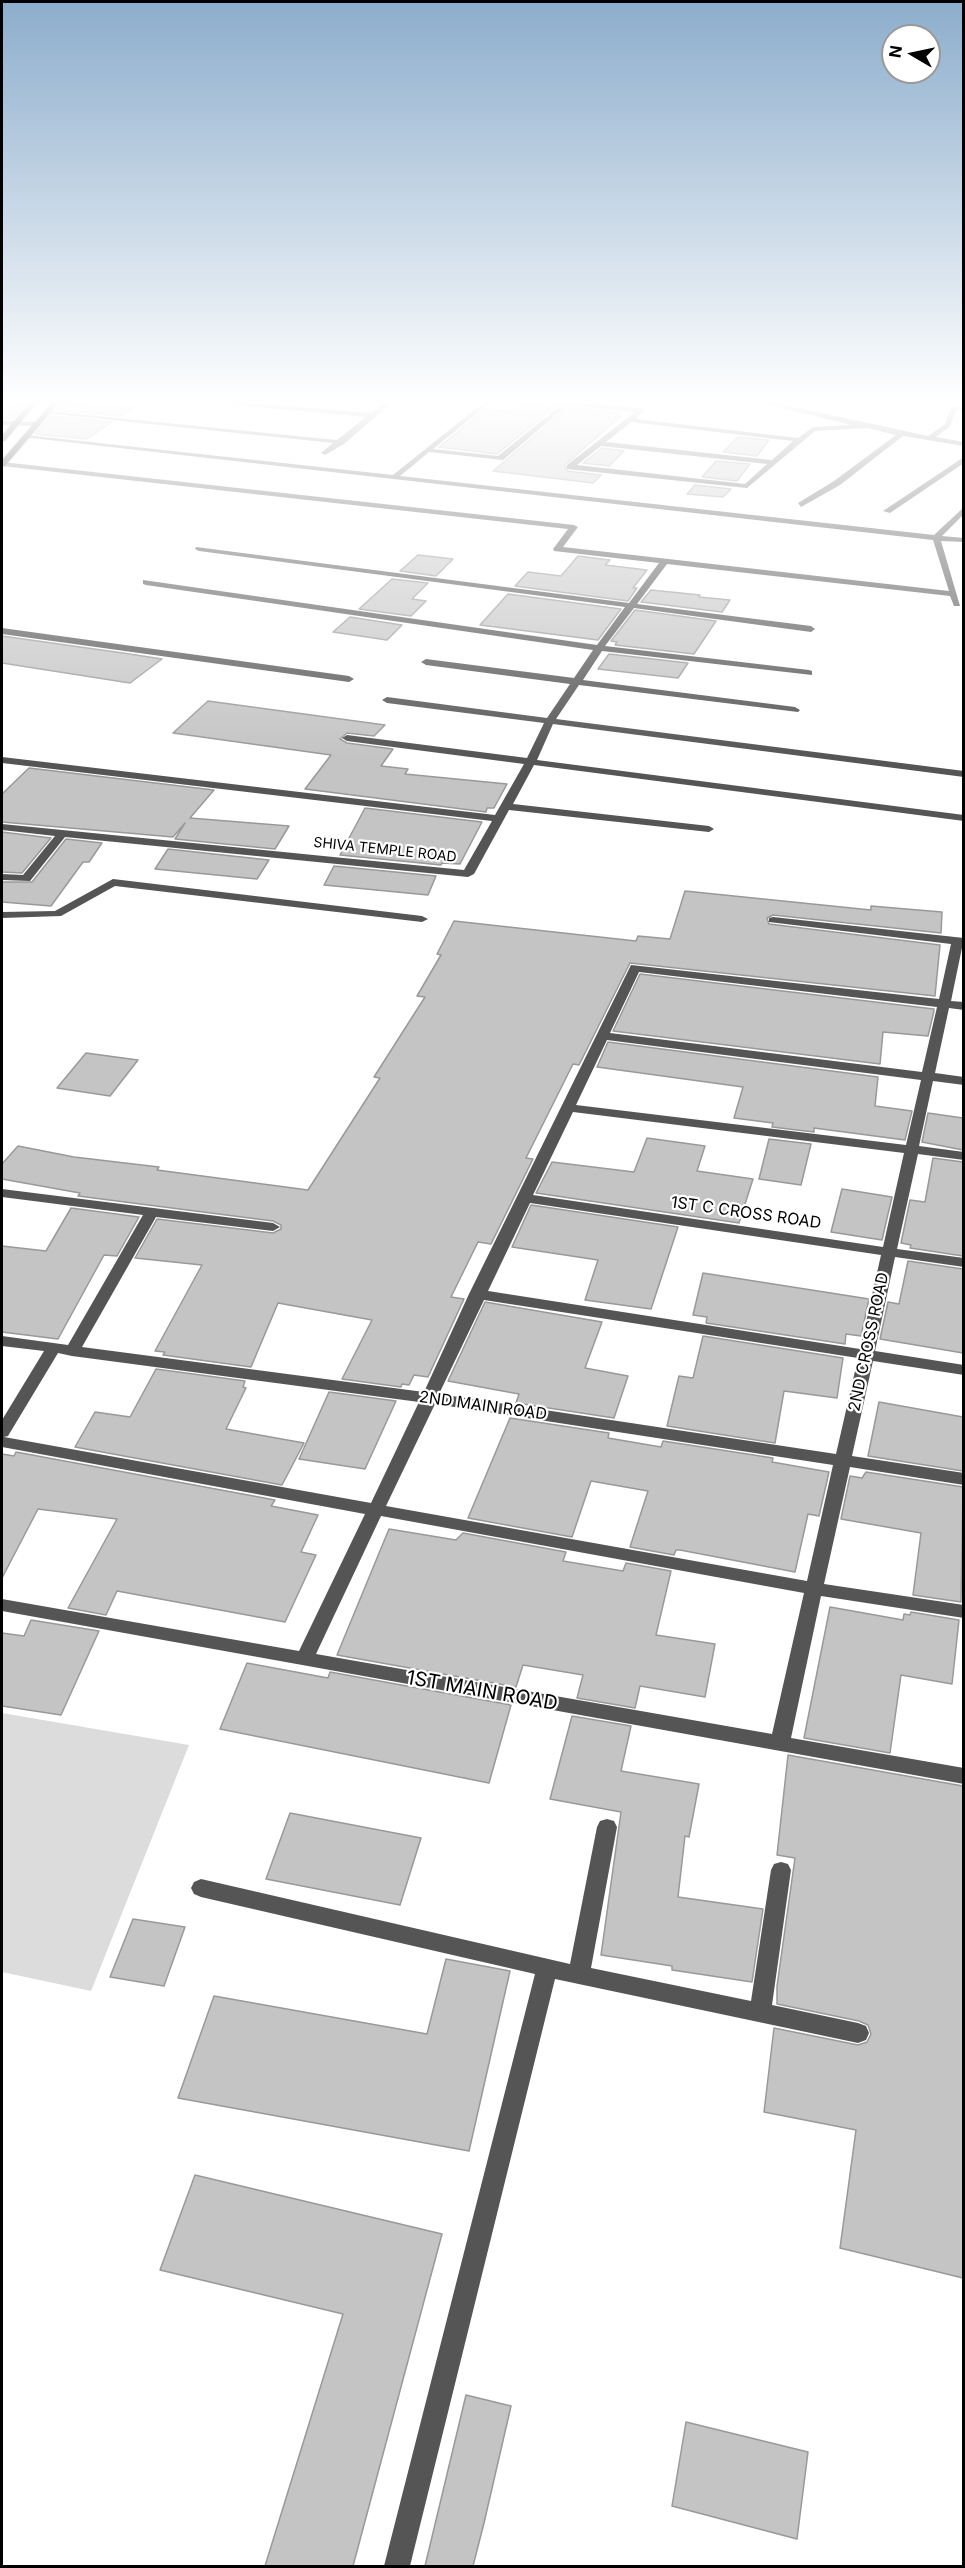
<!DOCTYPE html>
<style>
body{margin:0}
#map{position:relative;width:965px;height:2568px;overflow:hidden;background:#fff;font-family:Inter,sans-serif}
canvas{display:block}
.frame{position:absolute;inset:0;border:3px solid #000;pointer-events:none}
.north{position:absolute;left:881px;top:24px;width:60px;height:60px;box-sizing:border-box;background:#fff;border:2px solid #999;border-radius:50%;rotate:279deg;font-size:16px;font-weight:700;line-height:24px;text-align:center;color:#000}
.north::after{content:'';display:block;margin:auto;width:21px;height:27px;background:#000;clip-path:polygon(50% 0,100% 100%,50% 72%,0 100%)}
</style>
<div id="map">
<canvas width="965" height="2568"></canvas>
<div class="frame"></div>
<div class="north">N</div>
</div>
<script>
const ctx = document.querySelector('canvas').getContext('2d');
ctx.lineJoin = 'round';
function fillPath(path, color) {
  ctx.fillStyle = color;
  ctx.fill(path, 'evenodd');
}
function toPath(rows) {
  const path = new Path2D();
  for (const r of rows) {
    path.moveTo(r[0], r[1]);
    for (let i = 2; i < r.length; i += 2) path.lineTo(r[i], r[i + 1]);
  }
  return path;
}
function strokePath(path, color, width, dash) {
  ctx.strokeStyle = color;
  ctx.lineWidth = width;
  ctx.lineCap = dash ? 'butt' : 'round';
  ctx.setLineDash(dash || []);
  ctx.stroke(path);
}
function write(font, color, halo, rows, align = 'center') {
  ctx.font = font + ' Inter,sans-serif';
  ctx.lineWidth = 4.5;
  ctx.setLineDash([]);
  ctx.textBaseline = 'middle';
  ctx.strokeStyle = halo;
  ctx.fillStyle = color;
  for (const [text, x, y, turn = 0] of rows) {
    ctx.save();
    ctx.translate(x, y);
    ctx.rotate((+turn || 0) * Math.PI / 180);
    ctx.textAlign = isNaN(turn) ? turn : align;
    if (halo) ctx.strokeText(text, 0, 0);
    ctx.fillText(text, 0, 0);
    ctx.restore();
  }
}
fillPath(toPath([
 [2,1713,189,1745,91,1991,2,1972]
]), '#dcdcdc');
const building = toPath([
 [82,398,146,398,121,416,56,410,62,403,82,404,82,398],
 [2,400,28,401,13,419,2,419,2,400],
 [524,403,555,407,497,454,439,447,486,409,513,412,524,403],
 [569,407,619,413,615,416,621,416,565,465,567,471,601,475,593,483,493,471,569,407],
 [51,416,112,422,87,439,35,434,51,416],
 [738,437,769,440,757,456,723,452,738,437],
 [602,448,624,451,609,466,583,463,602,448],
 [716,461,750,464,737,481,702,477,716,461],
 [695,485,731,489,723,497,687,494,695,485],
 [418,555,453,559,436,576,400,571,418,555],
 [578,556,610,560,605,565,647,570,633,588,637,588,628,601,515,586,528,572,561,576,578,556],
 [392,579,428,583,412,599,426,601,411,616,359,609,392,579],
 [651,590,700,595,699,597,730,600,722,612,641,602,651,590],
 [508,594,621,609,598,640,480,625,508,594],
 [635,610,716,621,694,654,615,645,617,642,611,641,635,610],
 [350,617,402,625,387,640,333,632,350,617],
 [2,636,123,653,162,659,130,683,2,663,2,636],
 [609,654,688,663,678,678,598,669,609,654],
 [208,701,385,725,374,736,347,733,340,739,347,743,393,749,381,766,408,769,405,774,507,784,494,808,487,808,486,812,305,789,331,755,173,733,208,701],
 [29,768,214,790,190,818,289,826,275,849,175,839,185,823,173,837,2,822,2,794,29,768],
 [365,808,482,822,460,864,442,863,441,865,340,855,365,808],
 [2,832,51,838,22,873,2,872,2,832],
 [66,839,102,843,89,862,83,862,51,906,2,902,2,882,32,882,66,839],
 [168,849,269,860,257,879,155,869,168,849],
 [334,866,436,876,428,895,324,885,334,866],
 [685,891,871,910,871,906,942,912,941,933,773,915,767,918,769,924,940,945,935,996,630,963,579,1065,573,1064,526,1158,533,1159,491,1244,478,1242,451,1297,464,1299,428,1377,414,1375,409,1385,402,1384,401,1387,342,1379,372,1320,278,1303,251,1367,163,1355,165,1352,155,1351,202,1265,135,1258,157,1219,273,1233,281,1229,281,1225,273,1221,78,1196,80,1193,2,1179,2,1164,18,1146,74,1157,159,1167,157,1170,308,1190,380,1078,374,1077,425,997,417,996,441,955,437,954,454,921,636,941,638,936,670,939,685,891],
 [640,974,934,1009,934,1011,928,1036,883,1032,880,1064,613,1031,640,974],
 [608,1042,878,1077,875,1106,912,1111,905,1140,814,1128,814,1132,772,1127,773,1123,734,1118,743,1087,597,1067,608,1042],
 [86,1053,138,1060,110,1096,57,1088,86,1053],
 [928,1113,963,1118,963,1150,922,1142,928,1113],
 [647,1138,705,1146,697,1171,753,1179,739,1223,536,1193,552,1162,634,1172,647,1138],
 [769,1139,811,1144,801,1185,759,1179,769,1139],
 [933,1158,963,1162,963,1256,910,1248,911,1245,901,1243,910,1200,925,1202,933,1158],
 [842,1189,892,1197,882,1240,831,1232,842,1189],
 [531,1205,678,1227,651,1309,585,1300,598,1260,512,1247,531,1205],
 [71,1208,139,1217,117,1256,104,1255,58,1339,2,1332,2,1246,46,1251,71,1208],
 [908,1261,963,1269,963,1353,880,1339,888,1302,899,1304,908,1261],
 [703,1273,869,1299,861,1336,846,1334,845,1344,706,1323,707,1317,693,1315,703,1273],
 [485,1302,602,1322,585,1368,628,1376,614,1418,516,1403,519,1394,448,1381,485,1302],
 [703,1336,843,1358,837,1398,784,1391,775,1443,667,1426,679,1376,693,1378,703,1336],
 [156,1369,245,1381,243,1387,246,1388,226,1429,304,1443,282,1485,75,1447,95,1412,130,1417,156,1369],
 [329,1392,396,1401,365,1469,299,1459,329,1392],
 [879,1402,963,1417,963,1471,868,1456,879,1402],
 [510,1418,609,1433,608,1438,661,1447,663,1441,773,1458,772,1462,829,1472,819,1516,808,1514,795,1572,680,1550,676,1550,674,1555,630,1547,648,1491,591,1481,572,1537,468,1518,510,1418],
 [16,1452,275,1500,271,1506,318,1515,301,1552,316,1555,285,1622,117,1591,106,1615,68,1608,117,1519,38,1509,2,1578,2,1454,14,1456,16,1452],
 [866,1472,963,1487,961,1602,913,1595,921,1533,841,1519,850,1476,862,1478,866,1472],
 [389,1529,456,1540,463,1533,566,1552,563,1561,623,1571,626,1563,671,1571,656,1635,715,1644,705,1697,640,1686,635,1708,577,1698,583,1675,523,1665,516,1687,337,1655,389,1529],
 [830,1607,903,1620,904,1614,910,1615,911,1612,959,1620,952,1684,901,1675,890,1753,804,1738,830,1607],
 [31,1620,99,1631,61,1715,2,1706,2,1633,24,1636,31,1620],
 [247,1663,328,1678,330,1672,511,1705,489,1783,220,1729,247,1663],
 [572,1716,631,1726,621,1771,699,1784,689,1837,685,1836,678,1897,763,1909,752,1982,672,1970,672,1966,601,1955,621,1812,550,1799,572,1716],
 [788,1755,963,1786,963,2278,840,2248,856,2130,764,2112,774,2028,858,2045,867,2042,871,2034,868,2025,859,2021,777,2004,777,1986,795,1858,777,1855,788,1755],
 [290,1813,421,1838,400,1905,266,1879,290,1813],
 [133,1919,185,1927,164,1986,110,1977,133,1919],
 [446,1959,510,1971,469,2151,178,2098,214,1996,427,2034,446,1959],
 [195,2175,442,2234,353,2566,265,2566,343,2314,160,2270,195,2175],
 [466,2395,511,2406,484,2523,473,2566,425,2566,466,2395],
 [686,2422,808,2452,797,2539,672,2506,686,2422]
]);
fillPath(building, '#c4c4c4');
strokePath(building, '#999', 1.5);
const major = toPath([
 [34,398,41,398,5,441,2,441,2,435,34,398],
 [56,398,63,398,5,466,2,466,2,460,56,398]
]);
strokePath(major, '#dbdbdb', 3);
fillPath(toPath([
 [158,398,187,398,371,413,390,398,397,398,344,444,325,455,321,453,333,443,44,413,47,411,337,440,366,417,158,398],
 [489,398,496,398,433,449,498,456,561,405,507,398,533,398,641,408,644,410,636,419,798,438,813,427,852,425,740,398,752,398,928,436,945,424,951,407,964,407,964,411,956,410,950,426,936,437,964,442,964,446,903,436,840,485,801,507,798,503,834,481,896,435,867,428,815,431,747,488,567,469,567,465,635,412,568,405,503,460,429,452,400,476,934,535,964,507,964,514,942,536,964,538,964,542,941,541,960,606,954,606,950,596,667,564,637,604,811,626,815,629,811,632,634,608,605,646,809,670,812,671,812,675,602,651,583,680,795,707,800,710,798,712,579,685,556,719,964,771,964,777,553,724,537,760,964,815,964,821,534,765,513,804,709,826,714,829,709,832,509,810,474,874,468,877,65,837,30,881,2,880,2,874,23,875,55,836,2,830,2,824,464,870,492,821,2,763,2,757,495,815,524,764,347,741,342,738,347,735,527,758,544,723,387,703,382,700,387,697,547,718,570,684,426,665,421,662,426,659,574,678,593,650,146,585,143,584,143,580,597,645,625,607,199,551,195,549,196,547,629,603,659,563,554,551,553,549,568,529,2,466,2,462,574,525,578,527,563,547,949,591,933,540,22,437,26,435,393,475,489,398],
 [631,422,793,441,772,460,606,442,631,422],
 [601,446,767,464,745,484,577,465,601,446],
 [2,421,37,422,41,424,37,426,2,425,2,421],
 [964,457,964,463,890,513,883,511,964,457],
 [2,628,349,676,354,679,349,682,2,634,2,628],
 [113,879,422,916,428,919,422,922,115,886,61,916,2,918,2,912,55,911,113,879],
 [773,917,964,938,951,1001,964,1002,964,1010,949,1008,935,1073,964,1077,964,1085,933,1081,919,1146,964,1152,964,1160,918,1154,897,1249,964,1258,964,1267,895,1257,875,1351,964,1365,964,1375,873,1361,852,1456,964,1473,964,1485,850,1467,824,1584,964,1605,964,1618,821,1596,791,1738,964,1768,964,1784,2,1611,2,1599,299,1651,365,1514,2,1447,2,1420,44,1351,2,1346,2,1336,68,1345,143,1215,2,1197,2,1189,273,1223,280,1227,273,1231,156,1217,82,1347,424,1392,469,1294,631,965,939,999,951,944,769,922,769,918,773,917],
 [639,972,937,1007,922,1072,610,1033,639,972],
 [607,1040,921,1080,906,1145,576,1105,607,1040],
 [573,1112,904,1153,883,1247,533,1195,573,1112],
 [530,1203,881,1255,860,1349,488,1291,530,1203],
 [484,1300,858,1358,836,1454,439,1394,484,1300],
 [58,1353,72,1356,419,1402,371,1503,4,1437,8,1436,58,1353],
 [435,1404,833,1465,807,1581,386,1506,435,1404],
 [381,1516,804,1593,772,1734,316,1654,381,1516],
 [607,1819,614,1821,617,1827,591,1968,751,2001,771,1870,774,1864,781,1862,788,1864,791,1870,772,2005,858,2023,866,2026,869,2033,866,2040,858,2043,555,1979,410,2566,384,2566,535,1974,201,1897,194,1894,191,1888,194,1882,201,1879,570,1964,597,1827,600,1821,607,1819]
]), '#555');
fillPath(major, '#000');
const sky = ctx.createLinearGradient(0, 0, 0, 758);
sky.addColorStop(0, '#8cadcc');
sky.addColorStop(0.53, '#fff');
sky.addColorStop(1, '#ffffff00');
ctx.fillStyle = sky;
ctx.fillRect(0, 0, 965, 758);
write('14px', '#000', '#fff', [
 ["SHIVA TEMPLE ROAD",385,850,6]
]);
write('16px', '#000', '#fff', [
 ["1ST C CROSS ROAD",746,1213,8],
 ["2ND CROSS ROAD",869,1342,-78],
 ["2ND MAIN ROAD",483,1406,8]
]);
write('20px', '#000', '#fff', [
 ["1ST MAIN ROAD",482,1691,10]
]);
</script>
